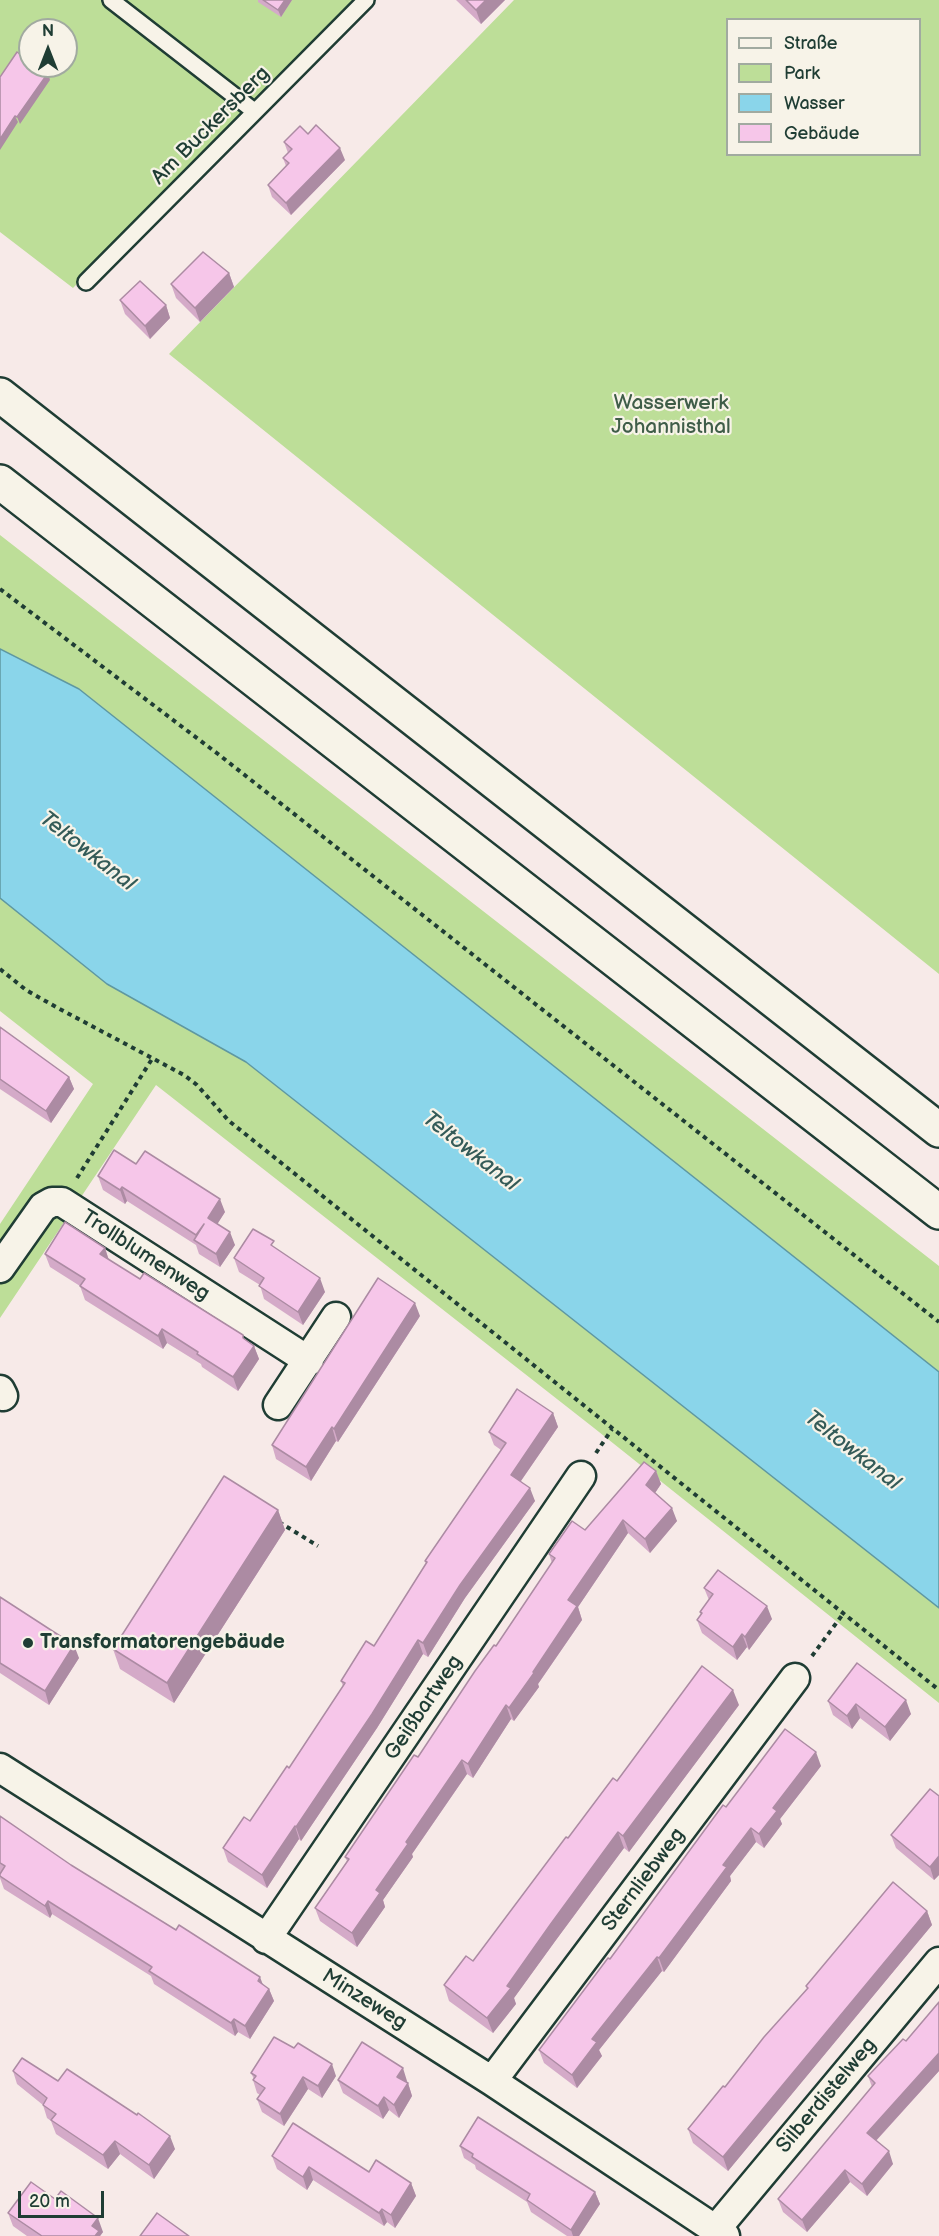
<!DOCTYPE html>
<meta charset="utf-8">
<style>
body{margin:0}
#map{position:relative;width:939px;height:2236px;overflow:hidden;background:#f7eae8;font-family:"Balsamiq Sans",sans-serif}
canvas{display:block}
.legend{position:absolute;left:726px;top:18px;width:195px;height:138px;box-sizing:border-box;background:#f7f3e8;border:2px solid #a1aaa0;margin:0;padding:8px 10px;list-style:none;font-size:18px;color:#1f3d34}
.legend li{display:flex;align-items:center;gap:12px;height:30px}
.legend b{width:30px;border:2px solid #a1aaa0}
.north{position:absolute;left:18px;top:18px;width:60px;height:60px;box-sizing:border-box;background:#f7f3e8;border:2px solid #a1aaa0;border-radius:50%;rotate:0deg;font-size:16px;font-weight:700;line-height:24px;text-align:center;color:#1f3d34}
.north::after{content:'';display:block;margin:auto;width:21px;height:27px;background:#1f3d34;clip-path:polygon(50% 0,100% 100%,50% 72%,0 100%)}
.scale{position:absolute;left:18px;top:2191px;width:86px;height:27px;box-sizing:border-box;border:3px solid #1f3d34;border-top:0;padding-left:8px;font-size:18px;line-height:21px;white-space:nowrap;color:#1f3d34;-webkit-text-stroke:4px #f7f3e8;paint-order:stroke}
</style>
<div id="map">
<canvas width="939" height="2236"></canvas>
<ul class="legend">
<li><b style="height:8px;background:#f7f3e8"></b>Straße</li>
<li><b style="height:16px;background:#bdde98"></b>Park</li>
<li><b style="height:16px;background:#8ad5ea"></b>Wasser</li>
<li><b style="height:16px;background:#f6c6e9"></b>Gebäude</li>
</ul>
<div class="north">N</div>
<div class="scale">20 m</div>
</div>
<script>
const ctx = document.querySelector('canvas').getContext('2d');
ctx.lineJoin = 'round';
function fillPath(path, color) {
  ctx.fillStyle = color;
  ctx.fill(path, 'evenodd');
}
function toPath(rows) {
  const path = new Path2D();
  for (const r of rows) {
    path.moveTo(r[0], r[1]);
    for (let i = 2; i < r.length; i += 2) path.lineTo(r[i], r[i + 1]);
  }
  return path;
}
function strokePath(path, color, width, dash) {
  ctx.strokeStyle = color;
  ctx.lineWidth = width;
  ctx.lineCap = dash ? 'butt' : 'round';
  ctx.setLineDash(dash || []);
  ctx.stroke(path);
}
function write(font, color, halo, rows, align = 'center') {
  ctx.font = font + ' "Balsamiq Sans",sans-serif';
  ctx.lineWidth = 4.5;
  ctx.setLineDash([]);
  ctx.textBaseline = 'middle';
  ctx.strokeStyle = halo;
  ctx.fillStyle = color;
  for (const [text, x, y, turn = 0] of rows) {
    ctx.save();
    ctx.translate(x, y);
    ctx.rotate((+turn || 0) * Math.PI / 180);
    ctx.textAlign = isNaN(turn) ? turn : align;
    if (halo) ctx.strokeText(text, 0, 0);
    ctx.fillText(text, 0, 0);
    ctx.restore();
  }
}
fillPath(toPath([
 [0,0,353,0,73,288,0,232],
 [30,30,66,30,66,66,30,66],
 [514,0,939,0,939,974,169,354],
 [728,20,920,20,920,154,728,154],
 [0,535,939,1266,939,1372,79,689,0,649],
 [0,898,107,984,246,1062,939,1608,939,1703,594,1428,156,1085,0,1318,0,1224,93,1084,0,1011]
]), '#bdde98');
const water = toPath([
 [0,649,79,689,939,1372,939,1608,246,1062,107,984,0,898,0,649]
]);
fillPath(water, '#8ad5ea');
strokePath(water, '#5f98a1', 1.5);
const lane = toPath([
 [111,0,254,111],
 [86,282,366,0]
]);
const street = toPath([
 [0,1268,43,1207,52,1202,62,1202,309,1361],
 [0,1390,3,1396],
 [278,1405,336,1317],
 [0,1768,492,2081,725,2236],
 [266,1939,581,1476],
 [492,2081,795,1678],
 [716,2229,939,1962]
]);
const highway = toPath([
 [0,395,939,1130],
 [0,482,939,1212]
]);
strokePath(lane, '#1f3d34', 20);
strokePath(street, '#1f3d34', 33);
strokePath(highway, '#1f3d34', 38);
strokePath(toPath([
 [0,589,218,754,939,1322],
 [0,969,26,990,56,1007,184,1075,197,1085,229,1121,939,1690],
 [77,1178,152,1059],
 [596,1453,612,1429],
 [279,1522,318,1546],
 [812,1656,843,1614]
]), '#1f3d34', 4, [4.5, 4.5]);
strokePath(lane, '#f7f3e8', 15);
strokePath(street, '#f7f3e8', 28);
strokePath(highway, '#f7f3e8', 33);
fillPath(toPath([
 [258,0,292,0,281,17,258,2],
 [456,0,505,0,481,24],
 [284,142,345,160,291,215,272,197,268,185,286,166,283,158,288,153],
 [229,273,234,287,200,322,176,298,171,284],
 [120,300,166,305,170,318,150,339,125,314],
 [0,1027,69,1077,74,1089,51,1123,0,1089],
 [136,1164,225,1212,217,1224,235,1245,220,1267,199,1254,196,1245,127,1201,125,1204,103,1190,98,1176],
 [105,1248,109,1260,140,1279,244,1339,254,1346,259,1359,238,1391,202,1367,201,1364,167,1343,163,1349,85,1300,80,1286,50,1267,45,1254],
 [276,1249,325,1292,303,1325,264,1299,260,1285,239,1272,234,1258],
 [420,1316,338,1442,336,1441,311,1481,276,1459,272,1445],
 [553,1413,558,1427,521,1481,535,1501,465,1598,428,1657,423,1654,377,1728,301,1841,299,1839,267,1888,228,1862,223,1848,250,1821,289,1768,343,1686,341,1681,374,1646,426,1564,425,1561,501,1450,494,1445,489,1432],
 [656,1471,661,1484,655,1493,677,1521,650,1553,628,1533,578,1607,582,1620,538,1684,539,1687,514,1721,511,1719,473,1778,467,1774,412,1854,413,1857,383,1900,385,1907,357,1947,320,1921,315,1908,347,1861,345,1857,418,1757,496,1646,552,1563,549,1554,585,1530],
 [278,1510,285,1530,174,1703,120,1669,113,1649],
 [704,1588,772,1619,749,1650,747,1647,737,1660,702,1633,697,1620,701,1615,700,1612,709,1600],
 [0,1597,79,1658,49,1705,0,1673],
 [857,1663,911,1714,890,1741,860,1718,852,1729,833,1715,828,1701],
 [739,1705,629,1852,624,1848,556,1940,514,1998,516,2004,493,2033,449,2001,444,1985,473,1961,568,1838,617,1781],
 [821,1766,780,1819,782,1824,764,1848,756,1842,730,1876,731,1881,664,1972,662,1971,599,2050,602,2056,577,2088,544,2063,539,2050,726,1807],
 [939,1796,939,1875,934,1880,896,1848,891,1835],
 [0,1816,71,1865,269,1989,274,2001,250,2039,238,2032,235,2036,154,1984,151,1976,52,1914,50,1918,4,1889,0,1878,1,1873,0,1873],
 [927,1911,932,1925,728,2171,693,2143,688,2129,725,2087,807,1989,806,1986],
 [939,2002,939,2071,876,2141,893,2164,867,2196,850,2182,807,2232,783,2212,778,2199,872,2087,868,2076,906,2041],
 [13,2071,58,2081,175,2149,154,2179,120,2154,108,2169,56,2134,51,2121,47,2118,43,2105,17,2084],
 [251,2073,336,2076,322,2098,308,2089,284,2126,262,2112,257,2099,260,2095,257,2093,253,2080,254,2079],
 [338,2080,407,2081,406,2083,408,2083,412,2096,399,2118,389,2110,383,2119,343,2093],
 [460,2146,595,2192,600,2204,579,2236,567,2236,531,2212,527,2202,476,2169,475,2165,464,2158],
 [272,2156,369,2172,411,2183,416,2196,395,2228,387,2222,384,2226,313,2180,307,2190,277,2169],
 [55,2199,103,2232,100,2236,27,2236,13,2226,8,2213]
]), '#d4aac8');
fillPath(toPath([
 [285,0,292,0,281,17,278,10],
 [486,0,505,0,481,24,476,10],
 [48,73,50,80,20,124,17,117],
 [15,116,18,122,0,150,0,139],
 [340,148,345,160,291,215,286,203],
 [229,273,234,287,200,322,195,308],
 [166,305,170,318,150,339,145,326],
 [69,1077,74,1089,51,1123,46,1111],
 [122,1187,127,1201,125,1204,120,1190],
 [220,1199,225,1212,213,1231,208,1218],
 [230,1232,235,1245,220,1267,216,1254],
 [105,1248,109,1261,100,1254],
 [320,1278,325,1292,303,1325,298,1312],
 [415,1303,420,1316,338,1442,334,1429],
 [162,1329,167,1343,163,1349,158,1336],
 [254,1346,259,1359,238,1391,233,1377],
 [553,1413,558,1427,516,1488,511,1475],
 [332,1427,336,1441,311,1481,306,1467],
 [656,1471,661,1484,651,1499,646,1485],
 [530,1488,535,1501,465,1598,428,1657,423,1643,460,1585],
 [672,1508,677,1521,650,1553,645,1539],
 [278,1510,285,1530,174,1703,167,1683],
 [623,1520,628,1533,578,1607,582,1620,538,1684,539,1687,514,1721,509,1708,533,1672,568,1600],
 [767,1606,772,1619,749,1650,745,1637],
 [742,1634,747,1647,737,1660,733,1647],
 [418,1640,423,1654,377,1728,301,1841,296,1827],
 [74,1645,79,1658,49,1705,45,1691],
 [733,1690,739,1705,629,1852,623,1836],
 [906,1700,911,1714,890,1741,885,1727],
 [856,1704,860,1718,852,1729,847,1716],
 [506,1705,511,1719,473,1778,468,1764],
 [816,1752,821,1766,780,1819,782,1824,764,1848,759,1834,773,1808],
 [462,1760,467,1774,412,1854,413,1857,383,1900,385,1907,357,1947,352,1933,376,1890,406,1842],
 [295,1826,299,1839,267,1888,262,1875],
 [751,1828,756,1842,730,1876,731,1881,664,1972,659,1958,723,1865],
 [618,1832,624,1848,556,1940,514,1998,516,2004,493,2033,487,2018,507,1986,550,1925],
 [939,1856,939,1875,934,1880,930,1867],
 [48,1901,52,1914,50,1918,45,1906],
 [927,1911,932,1925,728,2171,723,2157],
 [657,1957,662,1971,599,2050,602,2056,577,2088,572,2075,592,2039],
 [260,1977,265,1990,258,1981],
 [269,1989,274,2001,250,2039,245,2026],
 [234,2019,238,2032,235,2036,231,2023],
 [939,2053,939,2071,871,2146,867,2133],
 [332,2064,336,2076,322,2098,318,2086],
 [403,2068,407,2081,402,2090,397,2077],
 [303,2077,308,2089,284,2126,280,2114],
 [408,2083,412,2096,399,2118,394,2105],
 [384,2097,389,2110,383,2119,378,2106],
 [170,2136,175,2149,154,2179,149,2165],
 [115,2141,120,2154,108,2169,103,2155],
 [889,2151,893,2164,867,2196,862,2184],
 [309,2167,313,2180,307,2190,303,2177],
 [845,2170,850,2182,807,2232,802,2220],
 [411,2183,416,2196,395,2228,391,2215],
 [595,2192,600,2204,579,2236,573,2236,571,2230],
 [382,2209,387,2222,384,2226,379,2213],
 [98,2218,103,2232,100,2236,95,2236,92,2226]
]), '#ac8ba3');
const building = toPath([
 [263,0,285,0,278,10,263,0],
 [466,0,486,0,476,10,466,0],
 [17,52,30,61,30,66,38,66,48,73,17,117,15,116,0,139,0,77,17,52],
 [316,125,340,148,286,203,268,185,289,163,283,158,292,149,284,142,300,126,308,134,316,125],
 [203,252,229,273,195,308,171,284,203,252],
 [140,281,166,305,145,326,120,300,140,281],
 [0,1027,69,1077,46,1111,0,1079,0,1027],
 [114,1150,136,1164,145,1151,220,1199,208,1218,230,1232,216,1254,194,1240,204,1224,196,1235,122,1187,120,1190,98,1176,114,1150],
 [65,1222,105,1248,100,1254,140,1279,144,1273,243,1335,243,1338,254,1346,233,1377,197,1354,198,1352,162,1329,158,1336,80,1286,85,1279,45,1254,65,1222],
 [253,1229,274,1241,271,1245,320,1278,298,1312,259,1286,264,1278,234,1258,253,1229],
 [378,1278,415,1303,334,1429,332,1427,306,1467,272,1445,378,1278],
 [517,1389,553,1413,511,1475,530,1488,460,1585,423,1643,418,1640,372,1714,296,1827,295,1826,262,1875,223,1848,244,1817,250,1821,287,1766,289,1768,345,1683,341,1681,366,1641,374,1646,427,1562,425,1561,506,1443,489,1432,517,1389],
 [644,1462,656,1471,646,1485,672,1508,645,1539,623,1520,568,1600,577,1606,533,1672,534,1673,509,1708,506,1705,468,1764,462,1760,406,1842,408,1844,376,1890,380,1893,352,1933,315,1908,349,1859,345,1857,414,1755,418,1757,475,1671,494,1645,496,1646,555,1558,549,1554,572,1521,585,1530,644,1462],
 [224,1476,278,1510,167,1683,113,1649,224,1476],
 [718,1570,767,1606,745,1637,742,1634,733,1647,697,1620,702,1613,700,1612,713,1594,704,1588,718,1570],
 [0,1597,74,1645,45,1691,0,1663,0,1597],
 [857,1663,906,1700,885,1727,856,1704,847,1716,828,1701,857,1663],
 [702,1666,733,1690,623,1836,618,1832,550,1925,507,1986,511,1988,487,2018,444,1985,466,1956,473,1961,566,1837,568,1838,613,1778,617,1781,702,1666],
 [785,1729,816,1752,773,1808,777,1811,759,1834,751,1828,723,1865,727,1867,659,1958,657,1957,592,2039,597,2042,572,2075,539,2050,608,1958,610,1959,723,1805,726,1807,785,1729],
 [930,1789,939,1796,939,1856,930,1867,891,1835,930,1789],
 [0,1816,71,1865,176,1930,179,1925,260,1977,258,1981,269,1989,245,2026,234,2019,231,2023,149,1971,152,1967,48,1901,45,1906,0,1876,0,1874,5,1866,0,1863,0,1816],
 [893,1882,927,1911,723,2157,688,2129,723,2086,725,2087,764,2037,808,1988,806,1986,893,1882],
 [939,2002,939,2053,867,2133,889,2151,862,2184,845,2170,802,2220,778,2199,875,2083,868,2076,903,2039,906,2041,939,2002],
 [274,2037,294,2048,298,2043,332,2064,318,2086,303,2077,280,2114,257,2099,265,2088,253,2080,256,2076,251,2073,274,2037],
 [362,2042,403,2068,397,2077,408,2083,394,2105,384,2097,378,2106,338,2080,362,2042],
 [22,2058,58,2081,67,2069,137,2115,138,2113,170,2136,149,2165,115,2141,103,2155,51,2120,56,2114,43,2105,47,2098,13,2071,22,2058],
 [478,2117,595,2192,571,2230,527,2200,530,2194,472,2157,473,2154,460,2146,478,2117],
 [293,2123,369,2172,376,2160,411,2183,391,2215,382,2209,379,2213,309,2167,303,2177,272,2156,293,2123],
 [31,2182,55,2199,61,2191,98,2218,92,2226,99,2231,95,2236,42,2236,8,2213,31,2182],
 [157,2213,189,2236,140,2236,157,2213]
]);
fillPath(building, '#f6c6e9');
strokePath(building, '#ac8ba3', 1.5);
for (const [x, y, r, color] of [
 [28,1643,6,"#1f3d34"]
]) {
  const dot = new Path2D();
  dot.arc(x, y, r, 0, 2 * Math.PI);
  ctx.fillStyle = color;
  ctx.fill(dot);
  strokePath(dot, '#f7f3e8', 2);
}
write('21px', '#1f3d34', '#f7f3e8', [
 ["Am Buckersberg",211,126,-45],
 ["Trollblumenweg",145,1256,33],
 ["Geißbartweg",424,1708,-56],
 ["Sternliebweg",644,1880,-53],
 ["Minzeweg",364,2000,32],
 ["Silberdistelweg",827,2096,-50]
]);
write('21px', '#3f5d48', '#f7f3e8', [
 ["Wasserwerk",671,404],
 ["Johannisthal",671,428]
]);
write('bold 21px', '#1f3d34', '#f7f3e8', [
 ["Transformatorengebäude",40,1643]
], 'left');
write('italic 22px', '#345b58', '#f7f3e8', [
 ["Teltowkanal",87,852,38],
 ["Teltowkanal",470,1152,38],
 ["Teltowkanal",852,1451,38]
]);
</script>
